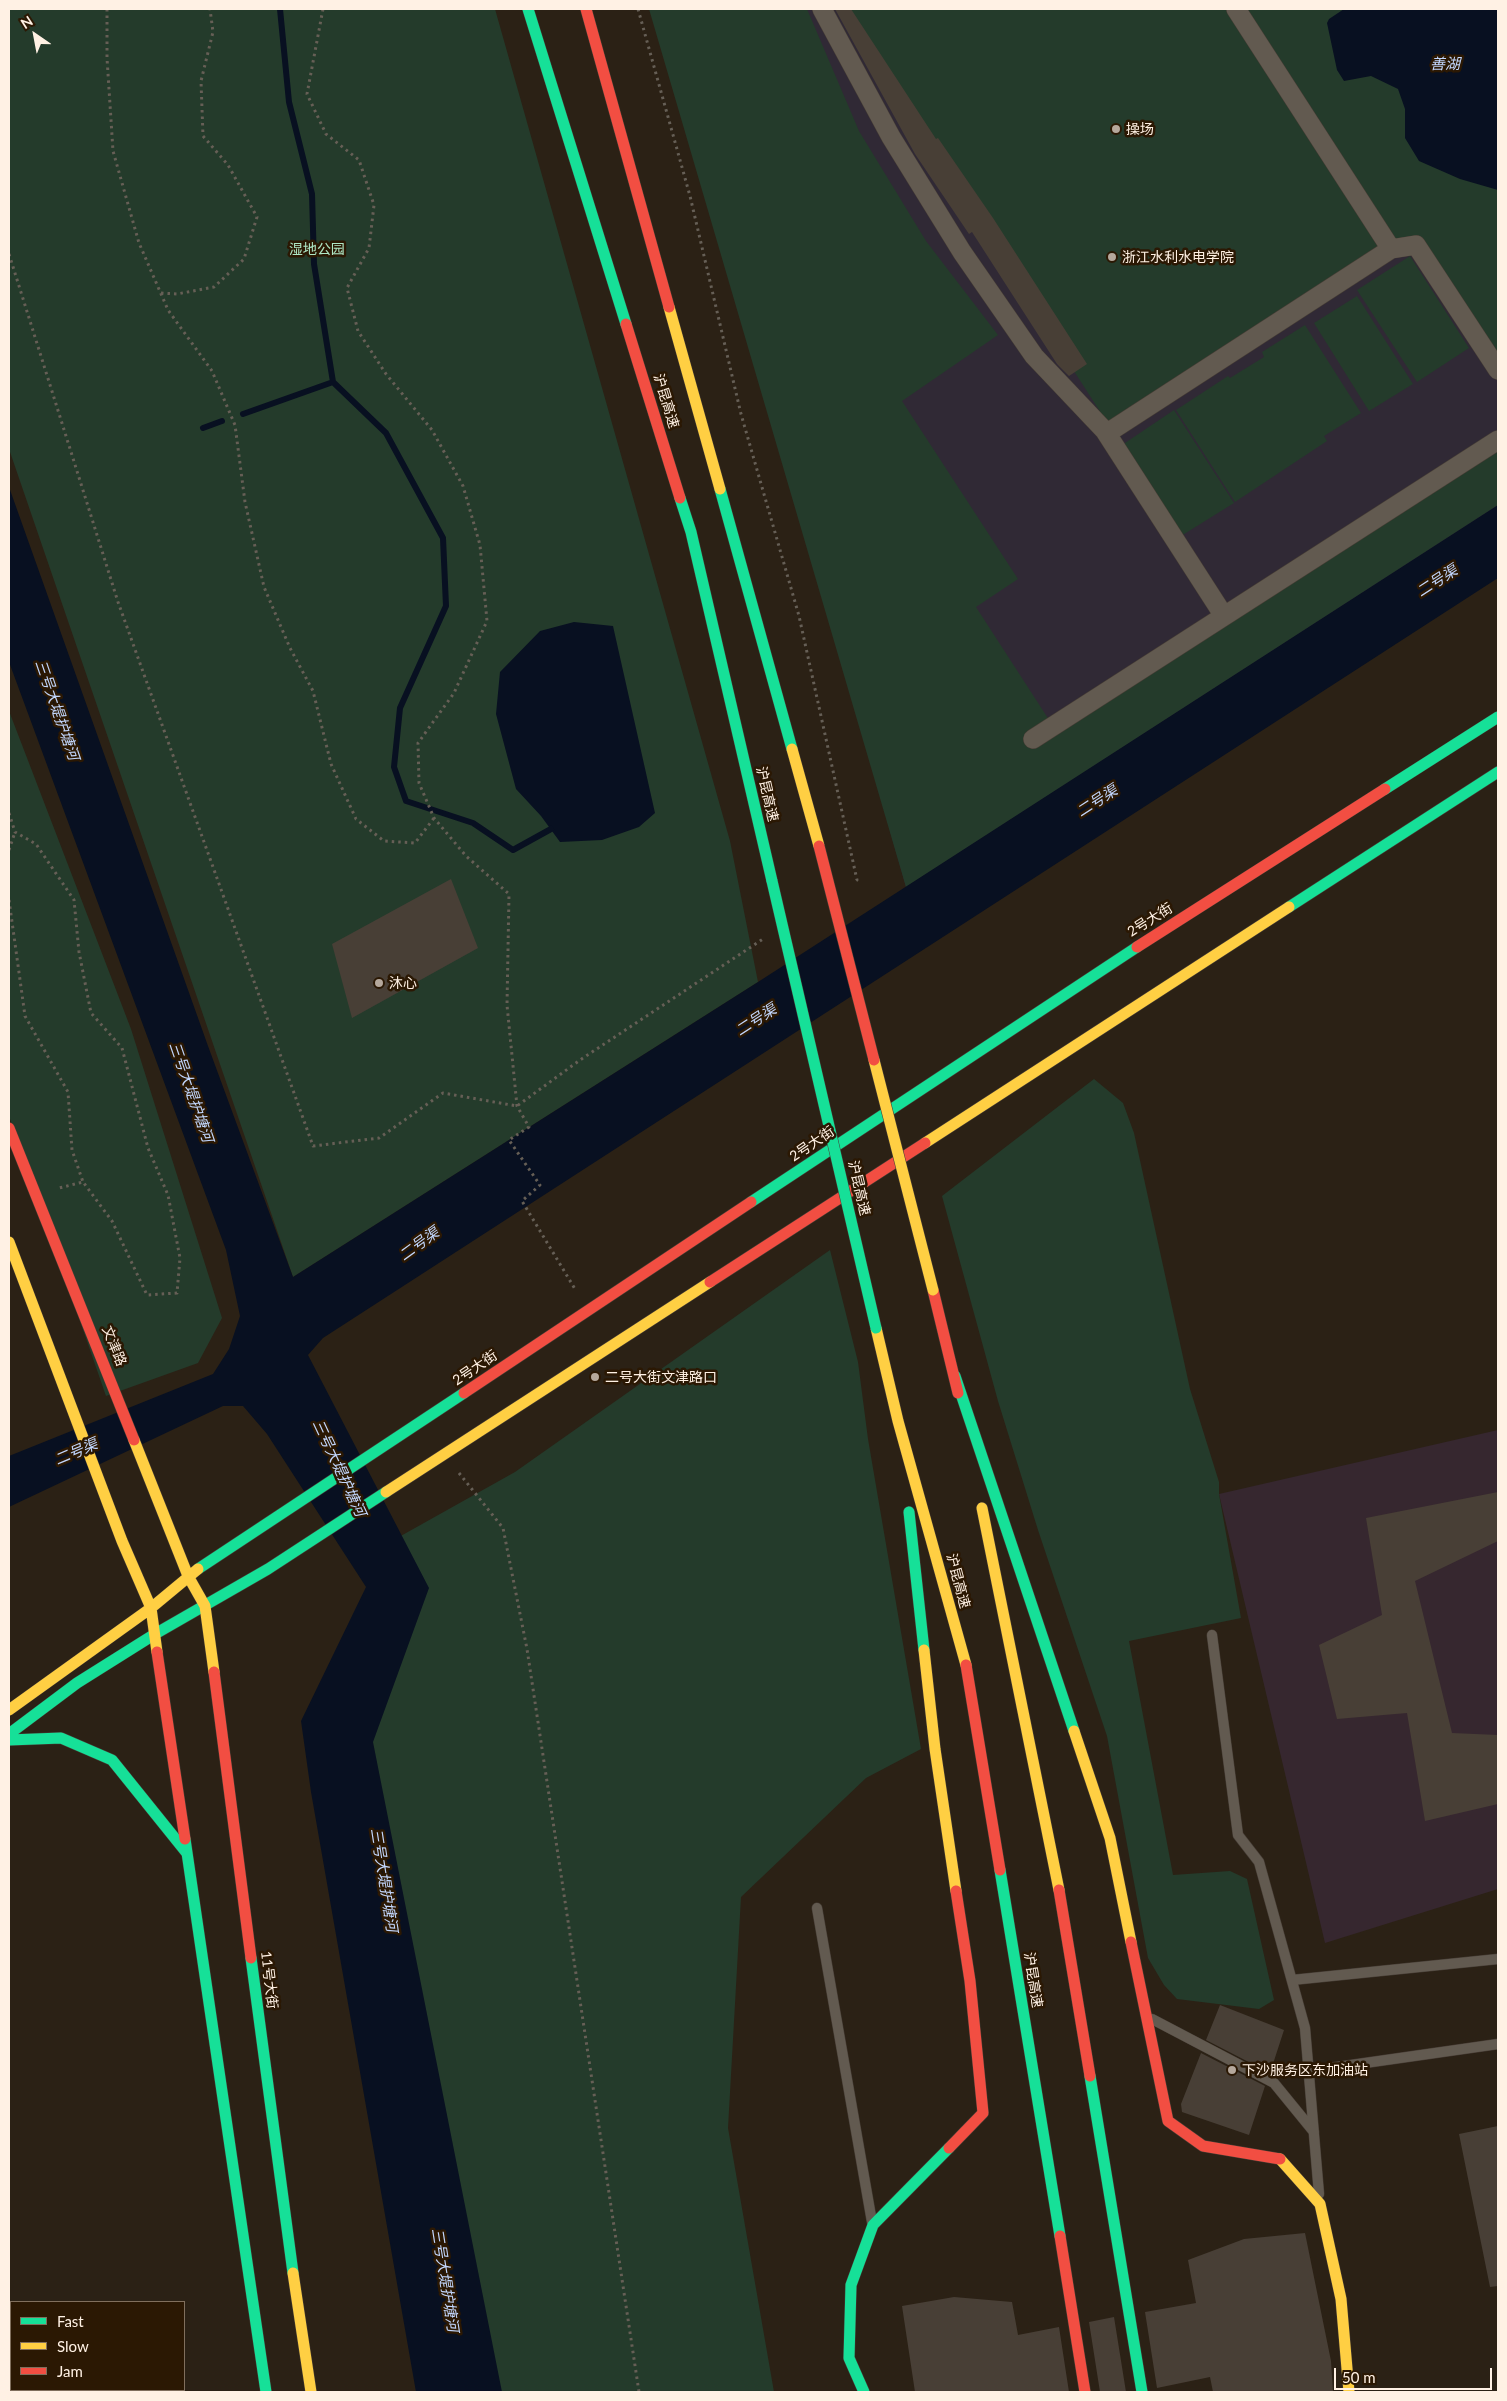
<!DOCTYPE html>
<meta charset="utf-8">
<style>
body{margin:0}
#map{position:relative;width:1507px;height:2401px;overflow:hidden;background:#2b2115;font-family:Lato,sans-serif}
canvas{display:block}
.frame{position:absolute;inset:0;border:10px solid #fff1e4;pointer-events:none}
.legend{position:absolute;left:10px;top:2301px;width:175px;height:90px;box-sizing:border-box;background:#2b1803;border:1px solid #806f5d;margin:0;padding:6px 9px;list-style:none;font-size:15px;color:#fff1e4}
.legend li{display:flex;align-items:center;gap:10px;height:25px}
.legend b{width:25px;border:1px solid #806f5d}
.north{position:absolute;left:10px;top:10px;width:50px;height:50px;-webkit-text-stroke:4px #2b1803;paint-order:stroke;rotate:327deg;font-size:14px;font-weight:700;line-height:20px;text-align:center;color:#fff1e4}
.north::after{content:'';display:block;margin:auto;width:18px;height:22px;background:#fff1e4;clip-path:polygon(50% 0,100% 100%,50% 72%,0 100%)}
.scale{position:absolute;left:1334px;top:2368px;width:158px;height:22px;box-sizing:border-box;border:2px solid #fff1e4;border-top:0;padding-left:6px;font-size:15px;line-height:18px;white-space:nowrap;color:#fff1e4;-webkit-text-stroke:4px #2b1803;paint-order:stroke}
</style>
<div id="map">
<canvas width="1507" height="2401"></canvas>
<div class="frame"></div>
<ul class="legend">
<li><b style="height:6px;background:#16e098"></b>Fast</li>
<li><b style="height:6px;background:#ffcf43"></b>Slow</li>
<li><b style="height:6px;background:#f24e42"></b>Jam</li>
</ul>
<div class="north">N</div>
<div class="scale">50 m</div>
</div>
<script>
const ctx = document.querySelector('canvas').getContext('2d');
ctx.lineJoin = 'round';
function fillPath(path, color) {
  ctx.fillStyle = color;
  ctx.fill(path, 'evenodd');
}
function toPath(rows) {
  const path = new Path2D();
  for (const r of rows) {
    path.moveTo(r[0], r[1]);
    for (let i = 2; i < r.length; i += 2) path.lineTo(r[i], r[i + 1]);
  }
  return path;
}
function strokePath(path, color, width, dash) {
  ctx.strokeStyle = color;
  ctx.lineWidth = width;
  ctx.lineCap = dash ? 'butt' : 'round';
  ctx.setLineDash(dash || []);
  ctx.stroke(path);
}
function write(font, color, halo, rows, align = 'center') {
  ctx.font = font + ' Lato,"Noto Sans SC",sans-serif';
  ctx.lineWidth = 5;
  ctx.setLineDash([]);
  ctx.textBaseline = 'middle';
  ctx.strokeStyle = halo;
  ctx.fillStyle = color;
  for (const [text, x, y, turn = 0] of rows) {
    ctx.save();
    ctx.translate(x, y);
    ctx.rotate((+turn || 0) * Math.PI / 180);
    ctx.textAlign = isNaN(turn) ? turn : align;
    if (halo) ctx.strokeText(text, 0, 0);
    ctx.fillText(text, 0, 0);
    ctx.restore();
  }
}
fillPath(toPath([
 [1498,1430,1498,1889,1325,1943,1219,1494]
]), '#36272f');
fillPath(toPath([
 [656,9,1498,9,1498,506,906,887]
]), '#302935');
fillPath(toPath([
 [9,9,495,9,730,841,758,982,293,1277,9,449],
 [649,9,807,9,859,131,926,241,998,335,902,401,1018,579,976,607,1053,726,1498,442,1498,505,906,887],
 [840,9,1498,9,1498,370,1416,245,1391,249,1112,430],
 [1410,256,1469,348,1417,382,1357,290],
 [1357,296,1413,384,1369,411,1314,323],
 [1305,325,1361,413,1324,436,1327,441,1235,502,1176,410,1228,376,1230,378,1264,357,1262,352],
 [1174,410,1234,503,1181,536,1122,445],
 [9,711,131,1029,222,1318,198,1363,106,1396,9,1116],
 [1094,1079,1123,1103,1134,1133,1190,1389,1219,1482,1219,1494,1241,1618,1129,1641,1173,1875,1230,1871,1247,1879,1274,2000,1259,2009,1177,1999,1164,1985,1148,1958,1107,1736,1038,1530,998,1401,942,1196],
 [830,1250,858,1362,868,1439,921,1749,866,1778,741,1897,728,2128,774,2392,463,2392,325,1739,390,1542,515,1472]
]), '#243b2b');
fillPath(toPath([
 [1344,9,1498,9,1498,190,1460,179,1419,161,1405,138,1405,109,1398,89,1371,76,1344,81,1337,70,1327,23,1329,19],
 [9,487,208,1046,293,1277,758,982,1498,505,1498,578,323,1338,308,1355,429,1588,373,1742,502,2392,416,2392,311,1792,301,1721,366,1587,267,1434,243,1406,223,1406,9,1507,9,1456,213,1374,229,1349,240,1316,226,1250,9,662],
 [574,622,613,626,655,813,639,827,602,840,560,842,541,816,516,789,496,714,500,672,540,631]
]), '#081021');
strokePath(toPath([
 [280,9,289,102,312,194,314,264,333,382,386,433,443,538,446,606,400,708,394,767,406,801,473,823,513,850,551,829],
 [243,414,333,382],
 [203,428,222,421]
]), '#081021', 6);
fillPath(toPath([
 [835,9,851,9,936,139,938,138,993,218,1087,364,1069,376,1057,364,972,232,969,234,915,154],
 [451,879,478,948,352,1018,332,944],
 [1498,1492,1498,1541,1415,1581,1452,1733,1498,1735,1498,1804,1425,1821,1407,1713,1337,1719,1319,1645,1382,1615,1366,1518],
 [1220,2005,1284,2030,1270,2073,1206,2040],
 [1201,2053,1265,2086,1249,2135,1182,2112,1181,2104],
 [1498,2126,1498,2286,1490,2287,1459,2134],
 [1305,2233,1331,2361,1333,2392,1213,2392,1210,2377,1157,2388,1145,2312,1196,2303,1188,2260,1244,2239],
 [954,2297,1012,2302,1018,2335,1059,2327,1069,2392,915,2392,902,2306],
 [1114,2317,1126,2392,1100,2392,1089,2322]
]), '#483f36');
const lane = toPath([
 [1212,1635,1238,1835,1259,1862,1305,2028,1319,2194],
 [817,1908,872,2222],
 [1292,1980,1498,1959],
 [1152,2019,1274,2083,1314,2132],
 [1309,2071,1498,2044]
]);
const street = toPath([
 [822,9,891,137,962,252,1034,356,1105,431,1224,616],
 [1236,9,1391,249,1416,245,1498,370],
 [1112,430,1391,249],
 [1033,739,1498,440]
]);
const fast = toPath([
 [528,9,626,324],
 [720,489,792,749],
 [680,498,691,532,772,881],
 [1385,789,1498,717],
 [1289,907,1498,772],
 [751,1202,1137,947],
 [955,1376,1074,1731],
 [909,1512,924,1650],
 [198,1569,464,1393],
 [9,1734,77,1683,155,1634,268,1569,386,1492],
 [9,1740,61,1738,112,1760,186,1852],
 [185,1839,266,2392],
 [1000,1870,1060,2236],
 [251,1958,293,2273],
 [1090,2076,1142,2392],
 [864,2392,849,2358,851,2285,873,2225,949,2148]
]);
const slow = toPath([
 [669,307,720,489],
 [792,749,819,846],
 [925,1143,1289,907],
 [9,1242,122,1541,151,1608,157,1652],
 [876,1328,898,1421,966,1665],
 [134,1440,188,1576,205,1606,214,1672],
 [386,1492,710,1282],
 [982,1508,1059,1890],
 [924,1650,935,1749,956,1891],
 [9,1710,151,1608,198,1569],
 [1074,1731,1110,1838,1131,1942],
 [1280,2159,1320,2204,1341,2299,1349,2392],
 [293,2273,311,2392]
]);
const jam = toPath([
 [586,9,669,307],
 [626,324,680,498],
 [1137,947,1385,789],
 [9,1128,134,1440],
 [710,1282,925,1143],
 [933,1290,958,1393],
 [464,1393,751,1202],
 [157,1652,185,1839],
 [966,1665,1000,1870],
 [214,1672,251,1958],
 [1059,1890,1090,2076],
 [1131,1942,1168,2121,1203,2146,1280,2159],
 [949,2148,983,2113,970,1981,956,1891],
 [1060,2236,1085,2392]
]);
strokePath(lane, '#463d35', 11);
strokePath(street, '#463d35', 20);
strokePath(fast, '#463d35', 12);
strokePath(slow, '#463d35', 12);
strokePath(jam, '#463d35', 12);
strokePath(toPath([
 [107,9,107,58,113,151,139,243,168,310,212,371,235,425,245,502,264,587,290,648,313,691,331,764,356,819,384,841,415,843,434,818],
 [323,9,307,94,326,134,359,160,374,205,369,248,347,288,358,331,386,374,432,430,463,486,480,545,487,621,454,693,418,743,419,783,434,818,466,856,509,894,507,1005,517,1106,529,1127,509,1140,540,1185,522,1201,575,1289],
 [638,9,690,196,741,414,799,616,857,880,853,883],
 [9,254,118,602,313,1146,379,1138,443,1093,517,1106,580,1060,763,939],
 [161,293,177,294,214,287,244,259,257,217,228,165,203,136,201,81,213,32,210,9],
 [9,813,15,832,36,844,74,900,79,952,91,1013,122,1048,148,1148,168,1195,180,1258,177,1293,147,1295,112,1221,83,1182,59,1188],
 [9,850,15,832],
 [9,900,25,1016,68,1092,72,1150,83,1182],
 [459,1473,503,1528,527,1649,639,2392]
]), '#665f56', 3, [2.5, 4]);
strokePath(lane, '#625a50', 10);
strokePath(street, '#625a50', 19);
strokePath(fast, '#16e098', 11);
strokePath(slow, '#ffcf43', 11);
strokePath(jam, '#f24e42', 11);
const fastBridge = toPath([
 [772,881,876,1328]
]);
const slowBridge = toPath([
 [874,1060,933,1290]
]);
const jamBridge = toPath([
 [819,846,874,1060]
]);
strokePath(fastBridge, '#463d35', 12, []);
strokePath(slowBridge, '#463d35', 12, []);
strokePath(jamBridge, '#463d35', 12, []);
strokePath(fastBridge, '#16e098', 11);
strokePath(slowBridge, '#ffcf43', 11);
strokePath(jamBridge, '#f24e42', 11);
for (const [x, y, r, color] of [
 [1116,129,5,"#b5a89c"],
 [1112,257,5,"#b5a89c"],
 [379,983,5,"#b5a89c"],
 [595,1377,5,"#b5a89c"],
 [1232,2070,5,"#b5a89c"]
]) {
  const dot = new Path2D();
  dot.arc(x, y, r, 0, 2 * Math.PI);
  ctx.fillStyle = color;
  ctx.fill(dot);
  strokePath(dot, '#2b1803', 2);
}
write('14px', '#fff1e4', '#2b1803', [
 ["操场",1126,129],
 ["浙江水利水电学院",1122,257],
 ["沐心",389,983],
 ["二号大街文津路口",605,1377],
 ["下沙服务区东加油站",1242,2070]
], 'left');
write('14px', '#aee7c6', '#2b1803', [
 ["湿地公园",317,249]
]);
write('14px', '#fff1e4', '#2b1803', [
 ["沪昆高速",666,401,73],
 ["沪昆高速",767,794,77],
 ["2号大街",1150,920,-32],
 ["2号大街",812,1144,-34],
 ["沪昆高速",859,1188,77],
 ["文津路",114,1346,68],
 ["2号大街",475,1368,-34],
 ["沪昆高速",958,1581,75],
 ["11号大街",269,1980,83],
 ["沪昆高速",1033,1980,81]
]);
write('italic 15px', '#c2d7fe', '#2b1803', [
 ["善湖",1445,64],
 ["二号渠",1437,581,-33],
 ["三号大堤护塘河",57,710,71],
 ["二号渠",1097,801,-33],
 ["二号渠",756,1020,-33],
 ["三号大堤护塘河",191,1092,71],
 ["二号渠",419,1244,-36],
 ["二号渠",76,1452,-23],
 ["三号大堤护塘河",339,1468,65],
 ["三号大堤护塘河",384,1880,81],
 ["三号大堤护塘河",445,2280,81]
]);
</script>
